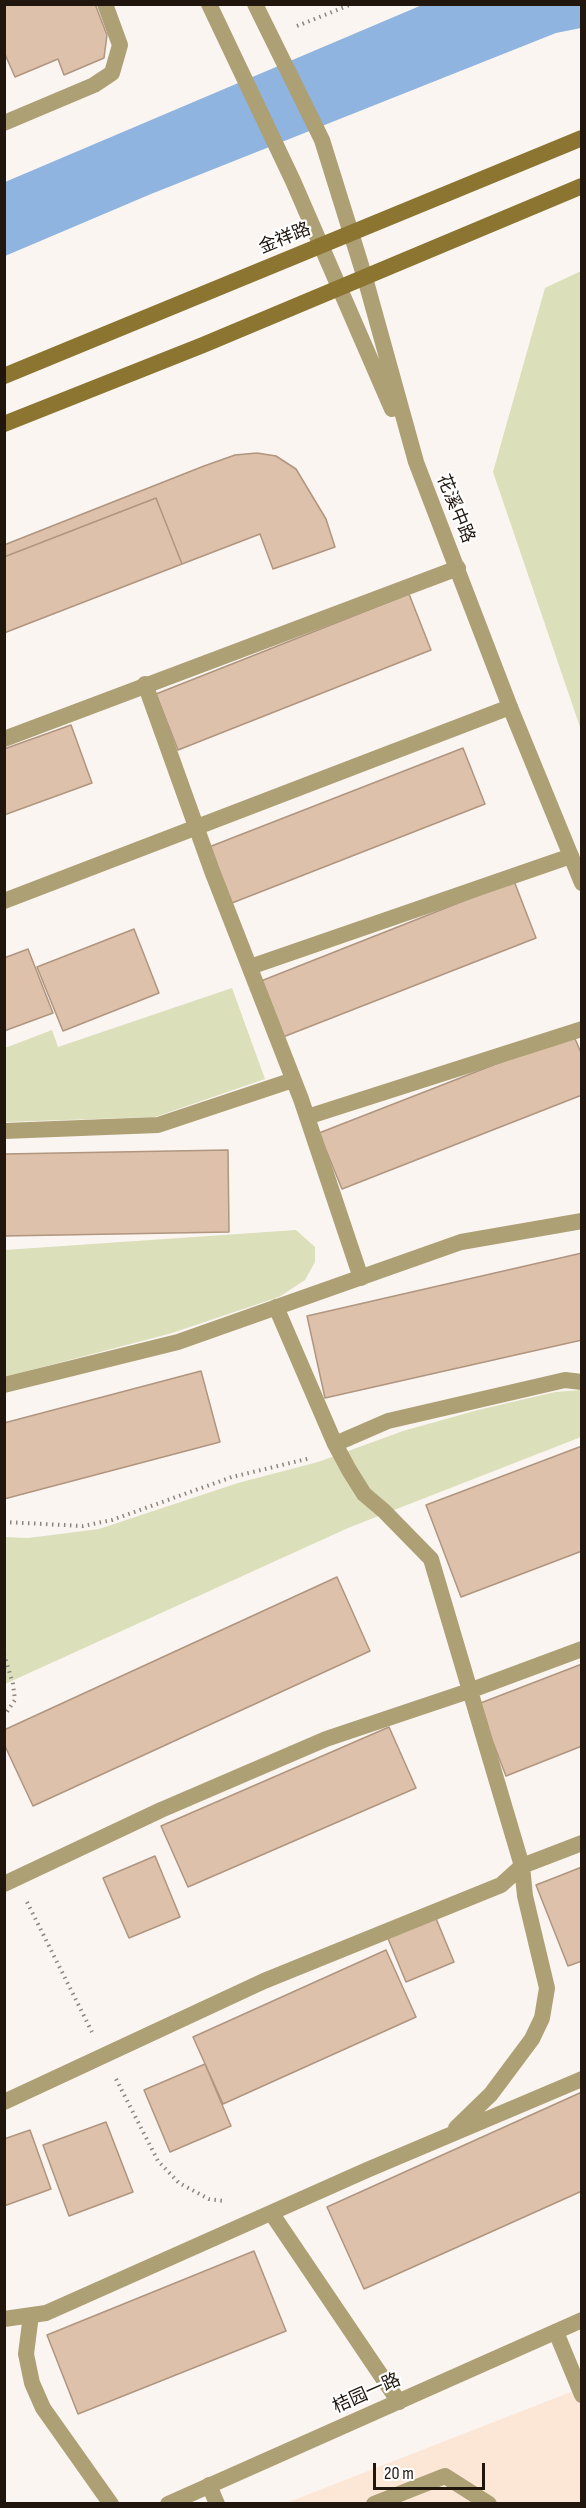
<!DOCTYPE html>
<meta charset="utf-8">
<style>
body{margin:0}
#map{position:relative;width:586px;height:2508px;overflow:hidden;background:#fbf5f1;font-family:"Sofia Sans Condensed",sans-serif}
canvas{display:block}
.frame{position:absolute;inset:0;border:6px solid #20160e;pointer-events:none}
.scale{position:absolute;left:373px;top:2463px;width:112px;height:27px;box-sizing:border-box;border:3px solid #20160e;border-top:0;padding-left:8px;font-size:18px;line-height:21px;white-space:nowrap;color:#20160e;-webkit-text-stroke:4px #fff;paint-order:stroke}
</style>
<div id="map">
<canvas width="586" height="2508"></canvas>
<div class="frame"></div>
<div class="scale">20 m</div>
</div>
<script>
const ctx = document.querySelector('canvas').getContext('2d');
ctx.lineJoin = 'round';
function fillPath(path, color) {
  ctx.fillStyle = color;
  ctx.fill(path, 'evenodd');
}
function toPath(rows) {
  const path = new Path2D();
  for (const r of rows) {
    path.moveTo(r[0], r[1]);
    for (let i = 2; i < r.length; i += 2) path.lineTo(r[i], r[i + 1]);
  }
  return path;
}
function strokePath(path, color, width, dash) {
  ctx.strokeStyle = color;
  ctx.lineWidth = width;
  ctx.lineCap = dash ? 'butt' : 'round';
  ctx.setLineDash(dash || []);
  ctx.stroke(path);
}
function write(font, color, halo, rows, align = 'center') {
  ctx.font = font + ' "Sofia Sans Condensed","Noto Sans SC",sans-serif';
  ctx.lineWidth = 4.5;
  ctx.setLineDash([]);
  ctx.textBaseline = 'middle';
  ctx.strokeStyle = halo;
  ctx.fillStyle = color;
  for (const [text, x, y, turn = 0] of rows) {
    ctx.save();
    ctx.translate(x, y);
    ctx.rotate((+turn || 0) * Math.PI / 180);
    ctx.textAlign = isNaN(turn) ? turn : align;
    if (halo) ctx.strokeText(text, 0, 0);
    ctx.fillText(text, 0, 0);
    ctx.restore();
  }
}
fillPath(toPath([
 [581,2388,581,2503,286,2503]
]), '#fce7d6');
fillPath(toPath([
 [581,271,581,730,493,472,545,288],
 [232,988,265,1079,155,1117,5,1122,5,1048,52,1030,58,1047],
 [296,1230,315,1247,315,1262,305,1280,279,1297,172,1333,5,1377,5,1250],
 [581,1390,581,1437,348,1528,5,1684,4,1537,28,1538,99,1529,238,1483,318,1462,403,1431,478,1410,555,1392]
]), '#dbdfba');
fillPath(toPath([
 [422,5,581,5,581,28,556,33,151,194,5,256,5,182]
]), '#8eb4df');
const building = toPath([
 [4,4,95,4,107,35,104,58,64,75,58,59,15,77,4,52,4,4],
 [257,453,276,456,296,469,326,519,335,547,273,569,260,534,182,564,156,498,4,557,4,545,204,466,235,455,257,453],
 [156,498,182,564,4,633,4,557,156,498],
 [409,594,431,650,178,750,156,694,409,594],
 [71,725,92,783,4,815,4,749,71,725],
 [463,748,485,804,232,903,209,847,463,748],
 [514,881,536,938,283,1037,261,981,514,881],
 [134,929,159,993,63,1031,37,967,134,929],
 [28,949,53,1013,4,1031,4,958,28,949],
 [573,1034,582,1055,582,1095,342,1189,319,1133,573,1034],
 [228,1150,229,1232,4,1236,4,1154,228,1150],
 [582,1253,582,1340,325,1398,307,1316,582,1253],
 [201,1371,220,1442,4,1499,4,1423,201,1371],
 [582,1446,582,1551,461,1597,426,1505,582,1446],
 [337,1577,370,1651,33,1806,4,1744,4,1730,337,1577],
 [582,1664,582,1746,506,1776,478,1704,582,1664],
 [389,1727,416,1788,188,1887,161,1826,389,1727],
 [155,1856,180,1917,129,1938,103,1878,155,1856],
 [582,1867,582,1961,568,1966,536,1885,582,1867],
 [435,1916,454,1962,406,1982,387,1936,435,1916],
 [386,1950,416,2017,223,2104,193,2037,386,1950],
 [205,2064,231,2126,170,2152,144,2090,205,2064],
 [582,2092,582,2191,364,2289,327,2207,582,2092],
 [106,2122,133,2192,69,2216,43,2145,106,2122],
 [30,2130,51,2189,4,2206,4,2139,30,2130],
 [254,2251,286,2331,78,2414,47,2335,254,2251]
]);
fillPath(building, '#ddc1aa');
strokePath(building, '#b0957f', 1.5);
strokePath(toPath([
 [297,26,352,4],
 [4,1522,83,1526,112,1520,232,1477,311,1458],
 [4,1654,13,1684,15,1700,4,1716],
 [27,1902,92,2032],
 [116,2079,158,2161,179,2183,209,2199,224,2201]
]), '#8d857f', 4, [1.5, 4.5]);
strokePath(toPath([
 [4,123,94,85,112,73,120,45,105,4],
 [145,684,212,871,301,1099,361,1278],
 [4,901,510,707],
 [250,967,571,856],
 [307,1117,582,1029],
 [4,1131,158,1125,293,1080],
 [335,1444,388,1421,565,1380,582,1382],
 [4,1884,161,1810,326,1739,469,1691,582,1649],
 [4,2102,264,1981,501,1885,522,1866,431,1559,384,1511,364,1494,349,1470,335,1444,276,1307],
 [456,2128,491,2094,532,2039,542,2018,547,1988,525,1896,522,1866,582,1843],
 [272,2214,399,2402],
 [31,2315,26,2354,32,2383,43,2408,111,2504],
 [4,2319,46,2313,367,2170,582,2079],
 [556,2332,582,2395],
 [209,2485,217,2504],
 [374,2504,445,2476,489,2504]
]), '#aea075', 16);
strokePath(toPath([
 [4,739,458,568],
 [4,1385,178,1342,461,1242,582,1221]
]), '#aea075', 16);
strokePath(toPath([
 [209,4,293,181,392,409],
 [255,4,322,140,365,278,416,462,510,707,582,883],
 [168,2504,582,2320]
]), '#aea075', 16);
strokePath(toPath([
 [4,376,582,138],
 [4,424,203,345,582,186]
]), '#8b7530', 16);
write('18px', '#20160e', '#fff', [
 ["金祥路",285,239,-22],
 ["花溪中路",455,509,68],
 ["桔园一路",367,2394,-24]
]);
</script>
